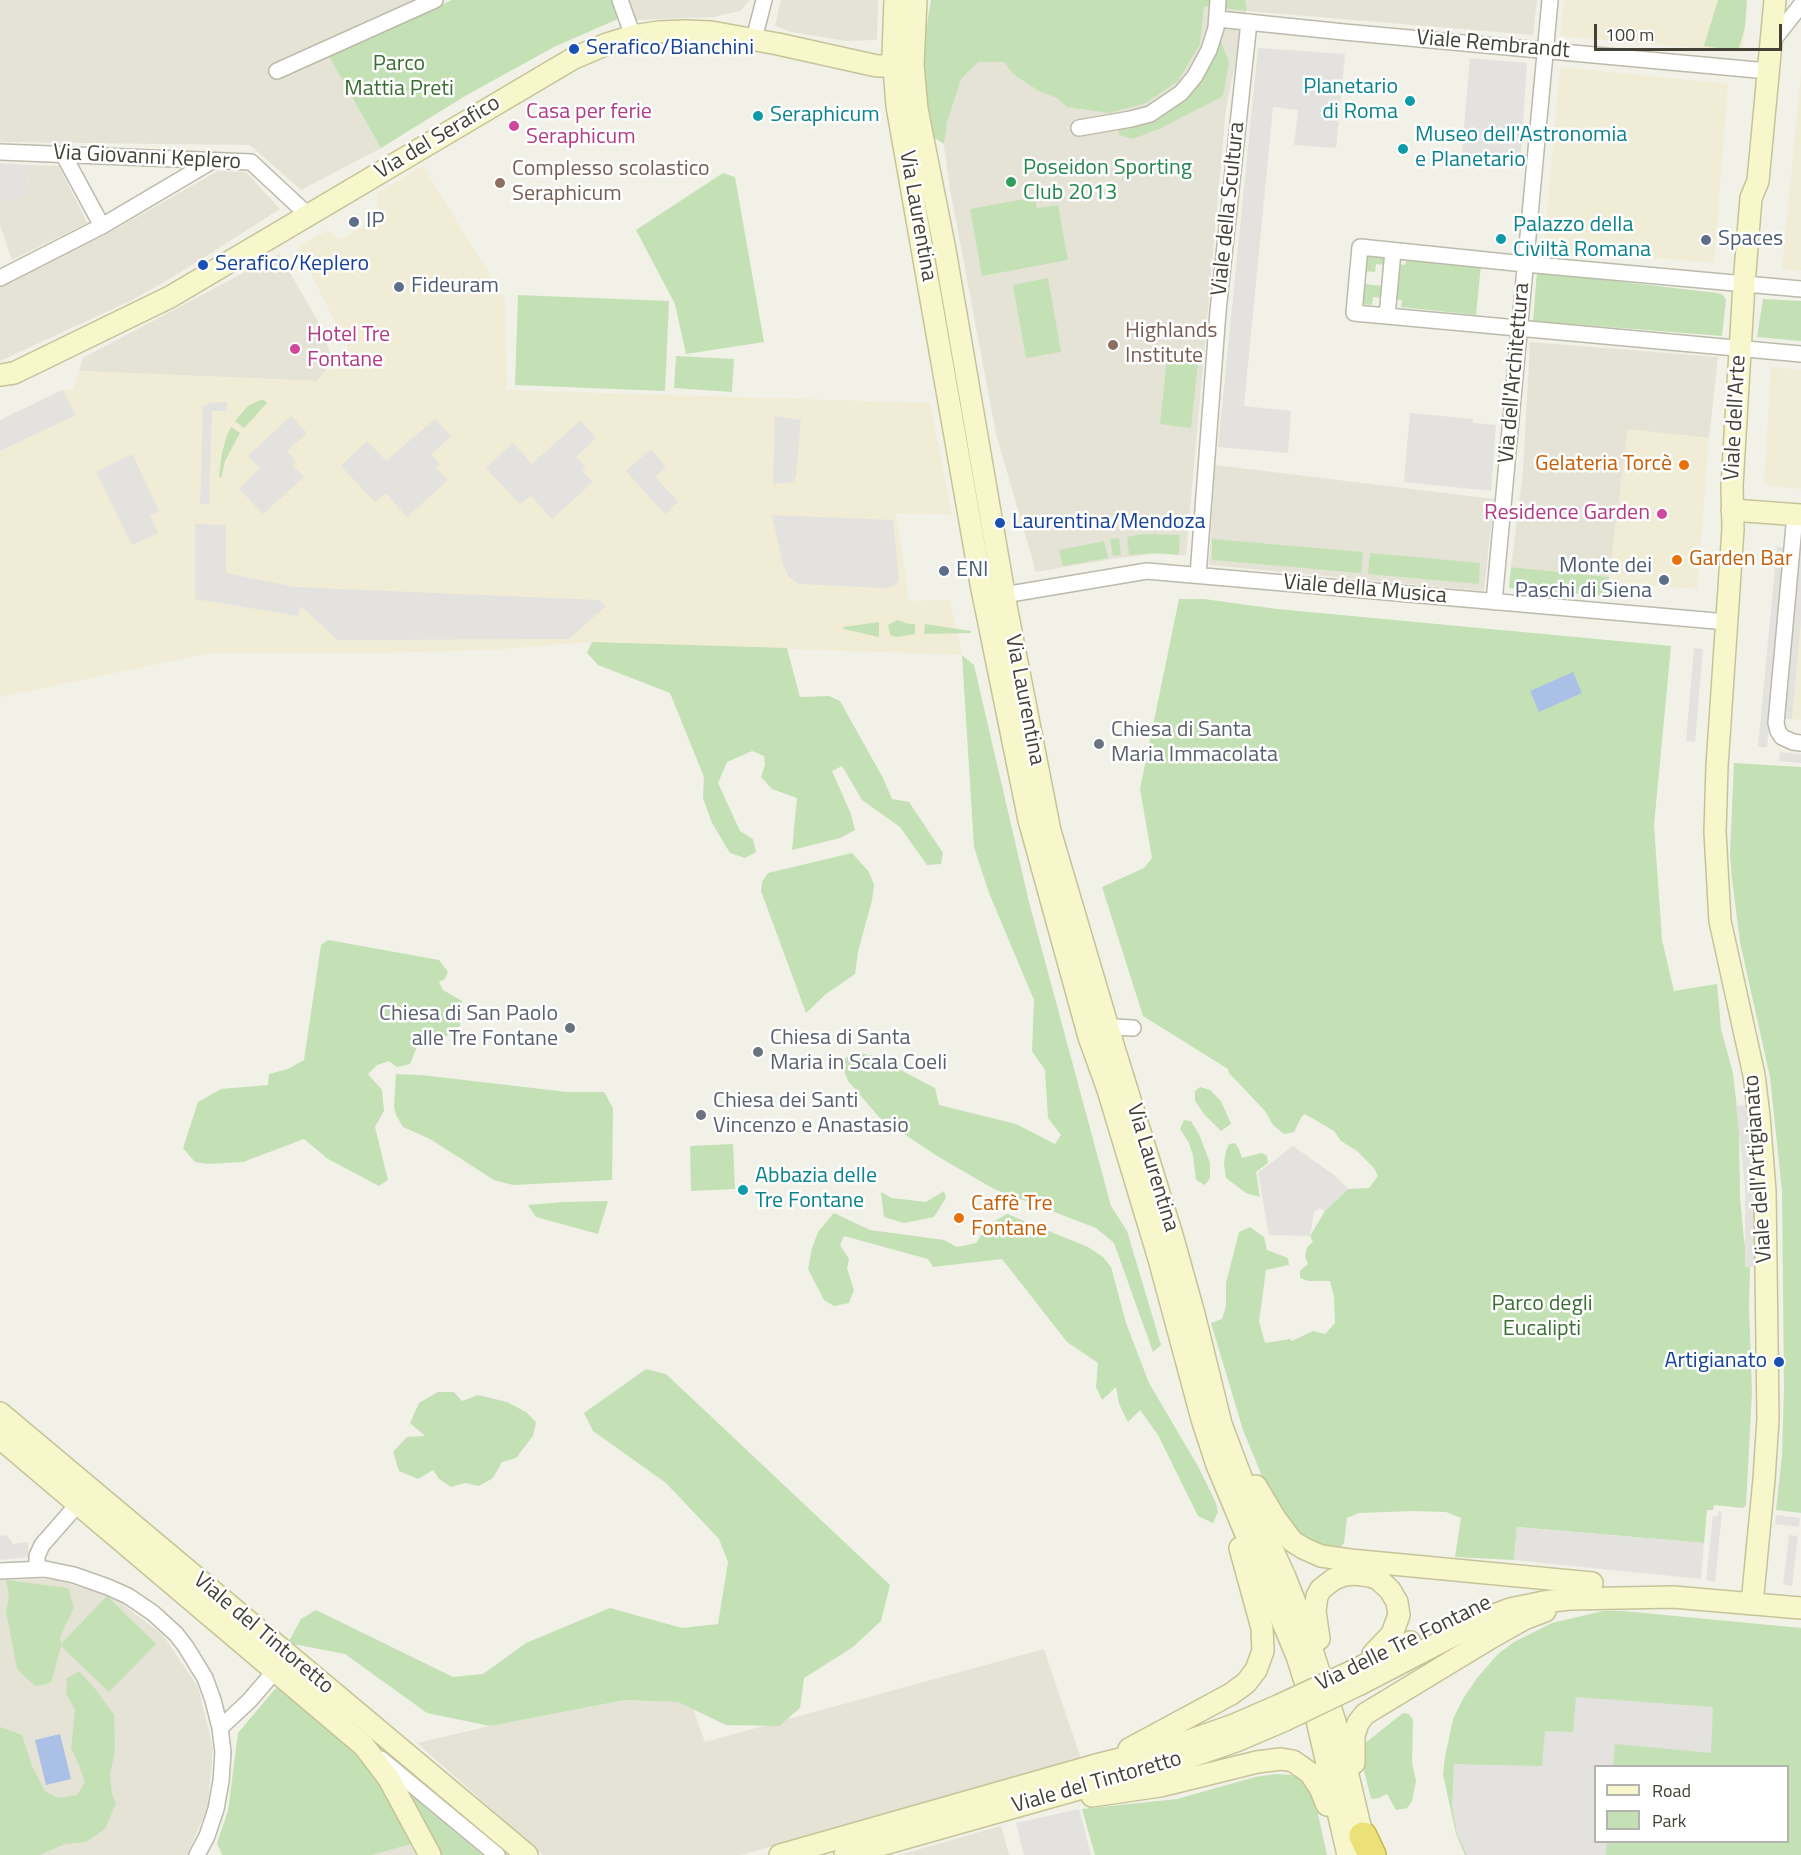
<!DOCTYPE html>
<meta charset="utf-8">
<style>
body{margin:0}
#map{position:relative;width:1801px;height:1855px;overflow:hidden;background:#f1f1e7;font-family:"Titillium Web",sans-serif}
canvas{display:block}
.legend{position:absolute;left:1594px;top:1765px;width:195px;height:78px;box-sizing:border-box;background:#fff;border:2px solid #b4b3af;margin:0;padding:8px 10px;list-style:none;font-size:18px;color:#444237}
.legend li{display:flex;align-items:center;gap:12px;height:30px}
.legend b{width:30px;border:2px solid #b4b3af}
.scale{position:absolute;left:1594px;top:24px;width:188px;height:27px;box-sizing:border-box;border:3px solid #444237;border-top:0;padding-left:8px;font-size:18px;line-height:21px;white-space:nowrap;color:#444237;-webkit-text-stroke:4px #fff;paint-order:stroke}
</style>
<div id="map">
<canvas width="1801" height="1855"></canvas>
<ul class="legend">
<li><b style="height:8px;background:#f8f7cb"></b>Road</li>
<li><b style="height:16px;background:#c3e1b5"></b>Park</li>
</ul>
<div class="scale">100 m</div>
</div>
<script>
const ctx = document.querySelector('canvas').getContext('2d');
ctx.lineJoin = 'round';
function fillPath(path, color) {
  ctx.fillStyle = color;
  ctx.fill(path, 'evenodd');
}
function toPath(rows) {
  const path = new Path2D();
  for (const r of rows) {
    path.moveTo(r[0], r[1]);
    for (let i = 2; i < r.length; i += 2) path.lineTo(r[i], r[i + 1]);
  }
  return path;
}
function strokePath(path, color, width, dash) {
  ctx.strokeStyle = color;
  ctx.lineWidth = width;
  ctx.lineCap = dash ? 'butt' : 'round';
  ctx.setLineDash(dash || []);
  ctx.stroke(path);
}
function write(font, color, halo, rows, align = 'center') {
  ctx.font = font + ' "Titillium Web",sans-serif';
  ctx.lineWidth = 5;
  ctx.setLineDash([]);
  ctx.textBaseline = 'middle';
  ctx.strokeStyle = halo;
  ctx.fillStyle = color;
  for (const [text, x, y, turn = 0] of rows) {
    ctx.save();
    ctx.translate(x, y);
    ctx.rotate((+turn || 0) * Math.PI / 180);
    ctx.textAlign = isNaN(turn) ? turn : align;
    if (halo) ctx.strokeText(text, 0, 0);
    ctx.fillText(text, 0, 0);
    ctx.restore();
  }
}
fillPath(toPath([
 [0,0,418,0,277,78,328,55,381,148,301,190,250,145,0,142],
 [627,0,750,0,740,11,714,17,635,20],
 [781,0,878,0,877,40,846,41,791,32,775,26],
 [938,0,1537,0,1533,35,1246,11,1226,108,1186,555,1152,554,1118,558,1036,572,996,434,950,189,941,124],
 [29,165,59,166,87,223,12,260,0,225,0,203,28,192],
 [218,171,246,172,280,209,168,280,132,300,0,361,0,287,107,234],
 [279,254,323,330,329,350,331,361,323,366,326,370,317,381,79,371,83,358],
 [1530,342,1718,357,1709,438,1628,430,1609,577,1511,567,1523,471],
 [1215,465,1494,499,1484,591,1209,565],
 [53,1579,113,1597,163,1635,198,1687,213,1747,208,1806,187,1855,0,1855,0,1580],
 [1044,1649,1081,1759,741,1855,543,1855,417,1743,490,1726,625,1700,678,1702,693,1709,705,1742],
 [1001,1826,1009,1855,899,1855],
 [411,1844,418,1855,372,1855]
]), '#e5e3d6');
fillPath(toPath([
 [1564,0,1747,0,1743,52,1560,36],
 [1560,67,1728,84,1714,263,1544,248],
 [1801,74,1801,271,1782,269],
 [423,166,505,300,507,390,930,403,952,515,896,513,909,601,950,600,962,655,592,642,488,650,383,653,210,653,0,697,0,420,62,390,68,389,73,391,79,371,317,381,326,370,351,368,348,347,297,247,327,231,342,239,379,216,377,193],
 [1771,367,1801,370,1801,489,1764,485],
 [1628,429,1709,438,1697,589,1620,583,1609,577],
 [1801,613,1801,720,1792,719]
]), '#f1ecd5');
fillPath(toPath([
 [452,0,614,0,620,18,554,47,465,96,381,148,328,55],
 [931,0,1245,0,1247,11,1204,6,1200,44,1178,81,1146,103,1109,113,1067,107,1057,98,1039,91,1013,74,1004,62,978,62,961,79,947,122,944,144,932,136,922,54],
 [1718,0,1747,0,1745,27,1738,51,1704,46],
 [1220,39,1229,62,1223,96,1161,128,1133,139,1119,135,1117,119,1153,111,1198,67],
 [723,173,735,177,764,342,686,354,675,304,636,230],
 [1035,197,1037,208,1058,205,1068,260,982,276,970,209],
 [1366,253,1385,255,1384,265,1376,264,1375,272,1364,271],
 [1407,257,1481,265,1476,315,1401,307,1402,300,1394,299,1398,264,1405,265],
 [1537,272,1717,293,1723,295,1726,300,1722,336,1533,321],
 [1048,278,1061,352,1026,358,1013,285],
 [1364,284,1382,286,1381,298,1373,297,1372,305,1361,304],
 [518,295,669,301,665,391,515,385],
 [1763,299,1801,301,1801,341,1757,337],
 [1168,350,1199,353,1191,428,1160,424],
 [676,356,734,359,732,392,674,388],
 [260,400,264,400,267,403,244,428,235,421,248,406],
 [231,427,240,433,225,461,221,479,219,475,222,453,227,435],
 [1143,534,1180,535,1179,555,1158,553,1129,555,1127,537],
 [1119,538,1121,555,1113,556,1110,539],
 [1212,539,1363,552,1361,573,1212,560],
 [1104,541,1108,558,1063,566,1059,550],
 [1370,553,1480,563,1479,584,1368,574],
 [1511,567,1609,577,1607,596,1509,588],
 [1179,599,1204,599,1277,609,1671,646,1654,825,1662,940,1674,991,1717,984,1721,1029,1733,1073,1739,1126,1740,1196,1744,1240,1750,1270,1749,1306,1752,1392,1746,1505,1743,1508,1714,1505,1713,1510,1707,1510,1704,1543,1517,1527,1514,1560,1455,1557,1461,1518,1446,1512,1412,1511,1359,1513,1347,1518,1344,1543,1338,1550,1320,1546,1303,1539,1271,1498,1243,1430,1211,1323,1222,1319,1226,1306,1226,1283,1239,1232,1250,1227,1264,1237,1267,1250,1288,1258,1289,1265,1266,1270,1259,1321,1265,1343,1290,1339,1292,1341,1313,1331,1325,1334,1335,1323,1334,1297,1330,1281,1309,1281,1300,1278,1300,1271,1308,1264,1305,1256,1307,1247,1313,1242,1310,1236,1325,1211,1348,1189,1369,1188,1378,1176,1374,1168,1357,1151,1341,1141,1334,1131,1305,1114,1302,1116,1294,1132,1284,1134,1273,1125,1265,1111,1229,1073,1228,1069,1143,1016,1102,887,1144,868,1152,858,1140,789],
 [897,620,909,624,915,624,915,634,897,637,890,635,888,625],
 [879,622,879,637,844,629,843,627],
 [925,624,971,631,971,633,924,634],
 [592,642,787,648,800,697,829,696,840,701,883,778,892,799,909,802,943,853,941,864,927,865,900,827,862,800,842,766,832,771,851,814,855,830,840,838,792,850,797,798,772,789,761,777,765,765,764,756,752,751,727,762,718,783,740,831,753,839,756,852,745,858,730,853,712,823,703,798,704,777,670,693,598,665,587,653],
 [962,655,974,665,1029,902,1111,1206,1127,1231,1161,1345,1153,1352,1114,1243,1096,1228,994,1189,937,1156,879,1117,848,1081,841,1061,855,1052,874,1056,935,1088,939,1105,1016,1124,1055,1144,1061,1135,1048,1118,1045,1070,1032,1051,1034,1000,989,893,974,847],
 [1734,763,1801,767,1801,1513,1776,1510,1782,1456,1784,1388,1782,1191,1770,1077,1740,942,1732,879,1730,854],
 [852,853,869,872,874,885,872,900,858,952,855,974,826,994,806,1013,761,891,762,882,768,873],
 [328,940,439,960,448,972,445,979,439,982,443,990,462,1001,460,1026,437,1043,418,1044,410,1064,397,1067,389,1061,377,1065,368,1074,382,1090,384,1111,375,1127,388,1180,379,1186,328,1159,304,1139,243,1162,207,1164,195,1162,183,1148,198,1102,221,1089,268,1085,269,1074,288,1069,304,1060,321,945],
 [396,1074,421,1075,567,1092,604,1092,613,1108,612,1180,513,1185,494,1180,430,1139,403,1127,396,1115,394,1107],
 [1200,1087,1210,1090,1221,1101,1231,1124,1221,1131,1204,1114,1195,1101,1195,1091],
 [1184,1120,1191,1121,1199,1134,1210,1163,1210,1178,1205,1185,1196,1180,1193,1155,1189,1143,1180,1129],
 [1235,1143,1239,1149,1242,1158,1262,1153,1267,1156,1268,1163,1256,1172,1260,1197,1246,1193,1226,1178,1224,1163,1226,1151,1229,1144],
 [733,1144,735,1189,691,1191,690,1146],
 [944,1191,946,1198,934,1217,904,1223,884,1217,881,1192,892,1198,926,1202],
 [608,1201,598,1234,536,1217,528,1205,564,1202],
 [834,1213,870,1230,944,1240,957,1247,976,1243,988,1225,1007,1214,1088,1247,1103,1257,1111,1267,1126,1323,1149,1383,1199,1468,1216,1503,1218,1512,1213,1523,1198,1516,1158,1435,1140,1410,1128,1422,1119,1404,1116,1387,1102,1400,1096,1387,1098,1363,1067,1342,1002,1259,933,1267,928,1259,844,1236,840,1245,849,1259,847,1268,854,1290,849,1303,834,1306,824,1300,808,1269,812,1248,818,1232],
 [646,1369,666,1374,890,1585,881,1621,853,1647,804,1678,800,1708,779,1726,726,1725,678,1702,625,1700,490,1726,427,1713,345,1654,288,1643,301,1619,316,1610,453,1677,483,1674,526,1643,610,1608,682,1628,718,1624,728,1562,719,1539,666,1483,593,1431,584,1413],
 [438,1392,454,1392,462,1401,478,1395,507,1402,526,1412,536,1422,533,1436,516,1458,502,1462,493,1478,479,1486,465,1483,451,1487,439,1479,433,1470,418,1479,399,1471,393,1452,407,1437,425,1436,410,1423,419,1403],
 [6,1580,68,1588,74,1607,60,1637,61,1644,107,1596,156,1644,109,1692,61,1646,51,1683,35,1686,17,1669,6,1611,9,1596],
 [1603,1611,1623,1611,1801,1628,1801,1855,1465,1855,1456,1834,1443,1774,1445,1757,1453,1719,1463,1699,1477,1678,1498,1654,1514,1642,1552,1623],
 [1596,1766,1788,1766,1788,1842,1596,1842],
 [292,1669,513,1855,507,1855,290,1672],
 [79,1671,97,1691,114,1715,115,1750,110,1775,112,1794,116,1803,105,1829,86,1842,65,1844,40,1855,0,1855,0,1727,22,1735,32,1766,45,1791,58,1798,77,1795,85,1782,79,1765,71,1748,75,1710,66,1693,67,1678],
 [278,1688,354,1753,378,1780,411,1844,372,1855,222,1855,217,1843,228,1811,238,1733,275,1689],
 [1403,1713,1409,1714,1413,1720,1412,1763,1416,1781,1412,1801,1407,1808,1396,1810,1387,1794,1379,1798,1371,1799,1361,1758,1364,1744],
 [1276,1774,1291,1775,1305,1781,1314,1796,1327,1855,1095,1855,1082,1809,1177,1799,1255,1777],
 [409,1796,414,1798,483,1855,437,1855]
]), '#c3e1b5');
fillPath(toPath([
 [1258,48,1345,54,1336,148,1294,145,1298,110,1273,107,1244,406,1291,411,1288,453,1218,447],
 [1470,58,1527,63,1520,168,1461,163],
 [0,163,29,165,28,193,0,203],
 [62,390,76,415,0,451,0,420],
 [211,402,227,402,227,411,212,411,209,504,200,504,203,407],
 [1410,413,1473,419,1473,423,1496,425,1491,491,1404,482],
 [291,416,307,433,287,451,296,462,292,465,304,477,263,514,239,489,260,468,248,456],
 [775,416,801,420,796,476,793,482,773,484],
 [435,419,451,436,431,454,440,465,436,468,448,480,407,517,386,493,375,502,341,466,367,441,386,461],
 [580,421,596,438,576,457,586,467,582,471,593,482,552,519,531,496,520,504,486,468,513,443,532,464],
 [651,449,666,467,655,477,678,502,665,514,626,471],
 [132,454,159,511,150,516,158,533,132,545,96,472],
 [772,515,893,520,899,579,896,585,885,588,799,584,789,577,783,565],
 [195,524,226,525,226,573,296,587,598,600,606,606,569,639,338,640,301,606,298,616,195,599],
 [1777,547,1786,548,1767,747,1758,747],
 [1799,548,1801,549,1801,621,1792,719,1783,719],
 [1694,648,1703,649,1695,742,1686,741],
 [1780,752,1801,754,1801,763,1779,761],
 [1746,1105,1754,1186,1755,1267,1745,1267,1745,1186,1736,1106],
 [1293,1146,1334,1175,1348,1189,1325,1211,1319,1208,1314,1212,1310,1236,1269,1235,1258,1173],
 [1719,1511,1722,1512,1715,1582,1706,1580,1713,1516,1717,1516],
 [1776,1515,1800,1518,1799,1527,1775,1524],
 [1517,1527,1704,1543,1701,1579,1514,1560],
 [7,1535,13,1544,28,1542,29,1557,0,1560,0,1536],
 [1789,1535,1798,1536,1792,1586,1783,1584],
 [1576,1697,1713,1707,1711,1753,1615,1744,1613,1766,1596,1766,1596,1842,1607,1842,1606,1855,1467,1855,1457,1834,1452,1805,1454,1764,1542,1766,1545,1731,1573,1732],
 [1079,1809,1091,1855,1024,1855,1016,1823]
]), '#e3e2df');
fillPath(toPath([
 [1573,672,1582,693,1539,712,1530,691],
 [60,1734,71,1779,46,1785,35,1740]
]), '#abc0e7');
const street = toPath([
 [620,0,633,36],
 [1218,19,1344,32,1768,71],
 [754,39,764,0],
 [1771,43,1801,5],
 [277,71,435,0],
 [1079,128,1131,119,1150,114,1181,93,1195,76,1209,50,1216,28,1218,0],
 [0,152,251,162,309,216],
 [63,154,102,226],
 [0,278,102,226,212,161],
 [1801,289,1525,264,1360,247,1354,313,1801,354],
 [1387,316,1393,251],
 [1795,515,1776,723,1778,731,1782,737,1793,742,1801,743],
 [1198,575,1218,311,1249,22],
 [996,594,1004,595,1147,571,1727,622],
 [1494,602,1550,0],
 [1100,1030,1114,1027,1133,1028],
 [37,1569,37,1556,42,1545,85,1496],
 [0,1571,45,1569,74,1575,108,1587,128,1596,153,1613,176,1634,186,1647,205,1678,213,1700,220,1728,223,1752,221,1781,216,1809,207,1836,197,1855],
 [220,1728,249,1701,281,1664],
 [381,1759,497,1855]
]);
const secondary = toPath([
 [895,0,893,55,897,106,981,584,1029,820,1089,1037,1108,1090,1159,1259,1202,1419,1217,1465,1297,1656,1316,1716,1348,1855],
 [916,0,913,65,917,109,945,250,1007,611,1050,831,1114,1048,1172,1235,1194,1314,1221,1424,1250,1501,1285,1577,1305,1628,1336,1725,1366,1851],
 [0,375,14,373,170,297,574,58,607,44,633,36,659,32,684,31,711,32,778,44,877,66,907,65],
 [1732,510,1801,515],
 [0,1413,527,1855],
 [0,1438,364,1746,389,1779,430,1855],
 [1256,1486,1275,1518,1292,1541,1303,1548,1321,1556,1350,1560,1592,1583],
 [1752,1604,1764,1479,1768,1419,1765,1191,1759,1116,1754,1075,1720,921,1715,832,1717,766,1733,529,1732,486,1744,284,1751,198,1758,181,1775,0],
 [1319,1639,1315,1611,1317,1596,1321,1589,1334,1579,1345,1575,1355,1574,1370,1576,1378,1579,1390,1590,1397,1602,1399,1615,1392,1634,1373,1654],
 [1353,1671,1410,1642],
 [1360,1684,1489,1617,1510,1609,1544,1602,1569,1599,1673,1597,1801,1608],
 [1129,1749,1231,1694,1246,1683,1256,1670,1263,1651,1262,1628,1240,1548],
 [1354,1763,1354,1736,1358,1723,1365,1714,1492,1637,1524,1619,1545,1611],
 [1092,1796,1160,1786,1257,1762,1281,1759,1293,1761,1310,1773,1320,1788,1327,1805],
 [780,1855,1096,1765,1177,1745,1234,1725,1280,1705],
 [845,1855,1178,1761,1236,1741,1285,1720]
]);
const highway = toPath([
 [1363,1836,1372,1855]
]);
strokePath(street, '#bcbaab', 18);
strokePath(secondary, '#c5c498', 24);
strokePath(highway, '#c9b949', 30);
strokePath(street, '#fff', 15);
strokePath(secondary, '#f8f7cb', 21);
strokePath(highway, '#ece178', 27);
const secondaryBridge = toPath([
 [1280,1705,1353,1671],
 [1285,1720,1360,1684]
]);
strokePath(secondaryBridge, '#c5c498', 24, []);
strokePath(secondaryBridge, '#f8f7cb', 21);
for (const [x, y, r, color] of [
 [574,49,6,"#1a4fb4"],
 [1410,101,6,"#0f9aa8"],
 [758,116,6,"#0f9aa8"],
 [514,126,6,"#d1479c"],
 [1403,149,6,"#0f9aa8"],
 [1011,182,6,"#2e9e5b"],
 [500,183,6,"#8d6e63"],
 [354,222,6,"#5c6f8a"],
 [1501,239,6,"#0f9aa8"],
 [1706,240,6,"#5c6f8a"],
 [203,265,6,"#1a4fb4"],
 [399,287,6,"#5c6f8a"],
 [1113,345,6,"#8d6e63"],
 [295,349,6,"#d1479c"],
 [1684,465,6,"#e8710a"],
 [1662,514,6,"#d1479c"],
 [1000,523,6,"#1a4fb4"],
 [1677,560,6,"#e8710a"],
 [944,571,6,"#5c6f8a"],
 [1664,580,6,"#5c6f8a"],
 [1099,744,6,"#6b7280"],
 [570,1028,6,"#6b7280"],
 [758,1052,6,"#6b7280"],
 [701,1115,6,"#6b7280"],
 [743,1190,6,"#0f9aa8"],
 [959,1218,6,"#e8710a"],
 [1779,1362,6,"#1a4fb4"]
]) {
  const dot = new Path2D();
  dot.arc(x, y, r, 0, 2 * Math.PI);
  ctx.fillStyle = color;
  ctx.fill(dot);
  strokePath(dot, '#fff', 2);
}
write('22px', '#444237', '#fff', [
 ["Viale Rembrandt",1493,45,5],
 ["Via del Serafico",438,138,-31],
 ["Via Giovanni Keplero",147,158,3],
 ["Viale della Scultura",1229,209,-84],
 ["Via Laurentina",917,216,80],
 ["Via dell'Architettura",1515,373,-85],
 ["Viale dell'Arte",1736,418,-87],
 ["Viale della Musica",1365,590,5],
 ["Via Laurentina",1024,700,79],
 ["Via Laurentina",1152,1168,73],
 ["Viale dell'Artigianato",1759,1169,-94],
 ["Viale del Tintoretto",263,1634,40],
 ["Via delle Tre Fontane",1404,1644,-26],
 ["Viale del Tintoretto",1097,1783,-16]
]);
write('22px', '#164399', '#fff', [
 ["Serafico/Bianchini",586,49],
 ["Serafico/Keplero",215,265],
 ["Laurentina/Mendoza",1012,523],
 ["Artigianato",1767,1362,"right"]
], 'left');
write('22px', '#3a6e32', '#fff', [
 ["Parco",399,65],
 ["Mattia Preti",399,90],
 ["Parco degli",1542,1305],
 ["Eucalipti",1542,1330]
]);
write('22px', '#0d838f', '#fff', [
 ["Planetario",1398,88,"right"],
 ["di Roma",1398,113,"right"],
 ["Seraphicum",770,116],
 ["Museo dell'Astronomia",1415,136],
 ["e Planetario",1415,161],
 ["Palazzo della",1513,226],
 ["Civiltà Romana",1513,251],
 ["Abbazia delle",755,1177],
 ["Tre Fontane",755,1202]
], 'left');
write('22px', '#b23c85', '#fff', [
 ["Casa per ferie",526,113],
 ["Seraphicum",526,138],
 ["Hotel Tre",307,336],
 ["Fontane",307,361],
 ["Residence Garden",1650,514,"right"]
], 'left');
write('22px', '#27864d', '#fff', [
 ["Poseidon Sporting",1023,169],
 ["Club 2013",1023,194]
], 'left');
write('22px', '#785e54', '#fff', [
 ["Complesso scolastico",512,170],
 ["Seraphicum",512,195],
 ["Highlands",1125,332],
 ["Institute",1125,357]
], 'left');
write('22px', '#4e5e75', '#fff', [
 ["IP",366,222],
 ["Spaces",1718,240],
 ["Fideuram",411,287],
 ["Monte dei",1652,567,"right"],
 ["Paschi di Siena",1652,592,"right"],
 ["ENI",956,571]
], 'left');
write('22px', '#c56008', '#fff', [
 ["Gelateria Torcè",1672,465,"right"],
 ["Garden Bar",1689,560],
 ["Caffè Tre",971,1205],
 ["Fontane",971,1230]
], 'left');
write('22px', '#5b616d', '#fff', [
 ["Chiesa di Santa",1111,731],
 ["Maria Immacolata",1111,756],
 ["Chiesa di San Paolo",558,1015,"right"],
 ["alle Tre Fontane",558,1040,"right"],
 ["Chiesa di Santa",770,1039],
 ["Maria in Scala Coeli",770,1064],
 ["Chiesa dei Santi",713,1102],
 ["Vincenzo e Anastasio",713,1127]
], 'left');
</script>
